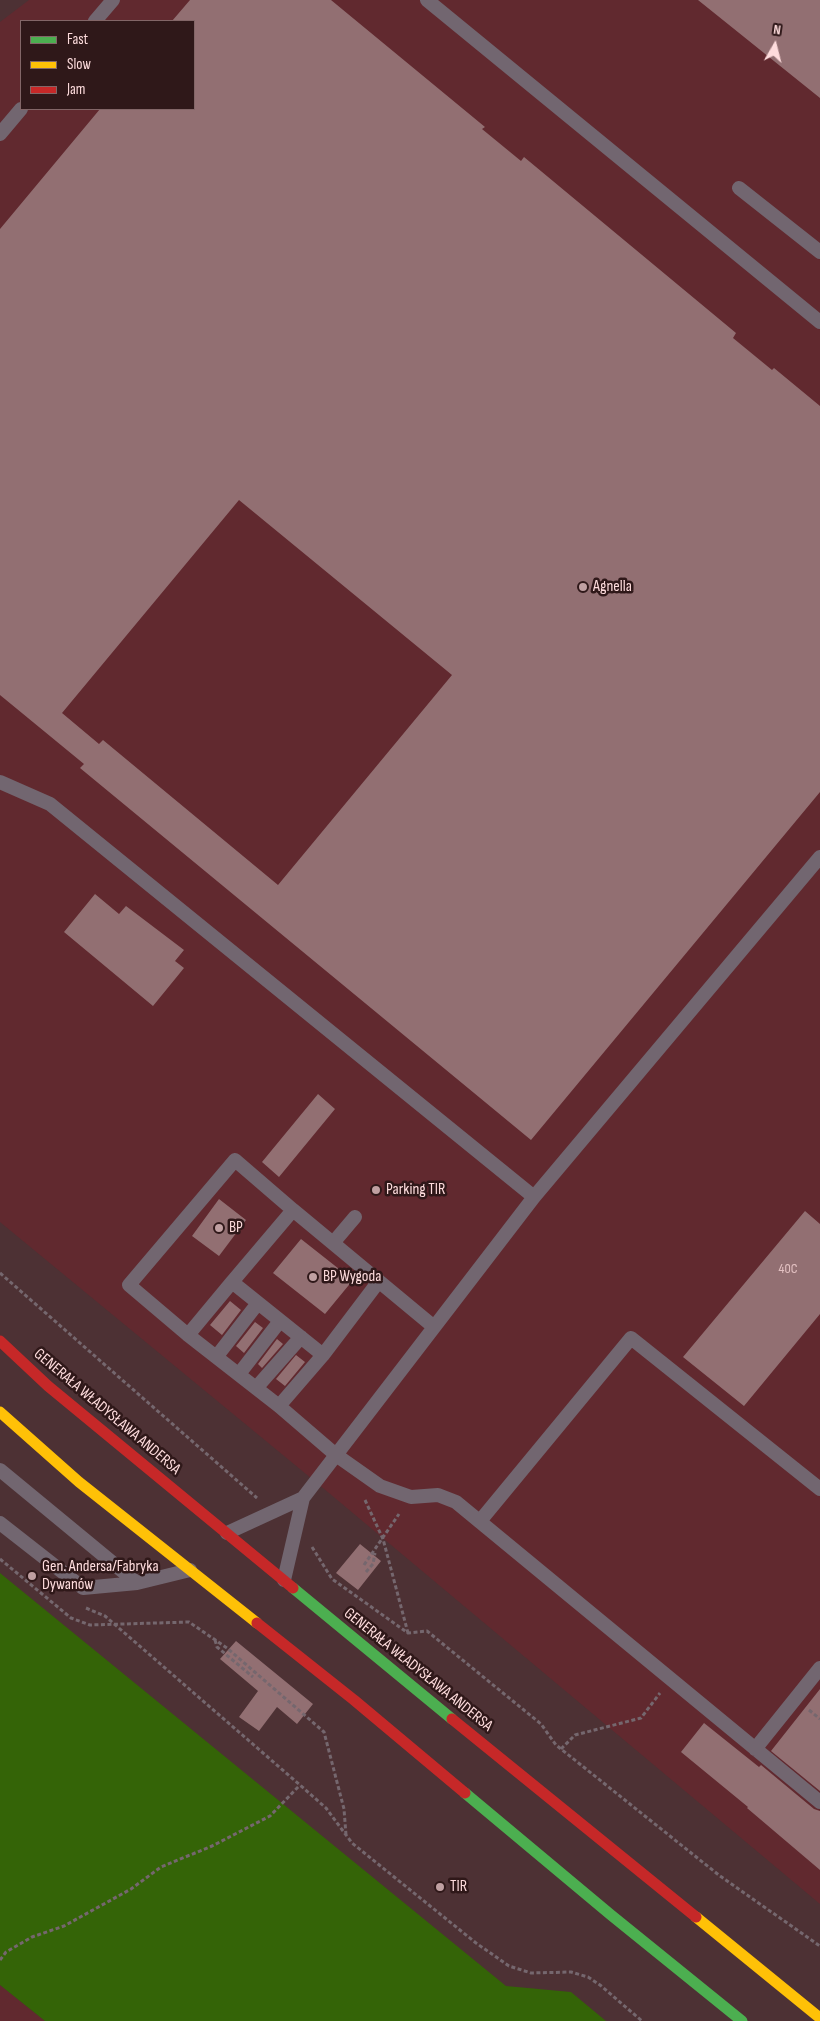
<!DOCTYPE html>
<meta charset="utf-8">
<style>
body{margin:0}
#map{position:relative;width:820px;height:2021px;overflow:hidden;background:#4d3134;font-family:"Sofia Sans Condensed",sans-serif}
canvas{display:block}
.legend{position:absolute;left:20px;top:20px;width:175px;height:90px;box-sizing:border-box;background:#2f1819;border:1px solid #826667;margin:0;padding:6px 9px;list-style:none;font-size:15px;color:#fedcdd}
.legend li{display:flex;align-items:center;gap:10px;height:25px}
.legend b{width:25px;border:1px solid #826667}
.north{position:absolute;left:750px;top:20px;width:50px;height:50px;-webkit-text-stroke:4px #2f1819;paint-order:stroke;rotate:8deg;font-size:14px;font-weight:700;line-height:20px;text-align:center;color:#fedcdd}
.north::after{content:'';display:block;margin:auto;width:18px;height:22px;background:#fedcdd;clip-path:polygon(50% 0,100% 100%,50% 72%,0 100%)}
</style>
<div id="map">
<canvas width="820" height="2021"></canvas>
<ul class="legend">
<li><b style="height:6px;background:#4caf50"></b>Fast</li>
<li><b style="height:6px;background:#ffc107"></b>Slow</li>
<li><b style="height:6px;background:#c62828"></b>Jam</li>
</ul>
<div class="north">N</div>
</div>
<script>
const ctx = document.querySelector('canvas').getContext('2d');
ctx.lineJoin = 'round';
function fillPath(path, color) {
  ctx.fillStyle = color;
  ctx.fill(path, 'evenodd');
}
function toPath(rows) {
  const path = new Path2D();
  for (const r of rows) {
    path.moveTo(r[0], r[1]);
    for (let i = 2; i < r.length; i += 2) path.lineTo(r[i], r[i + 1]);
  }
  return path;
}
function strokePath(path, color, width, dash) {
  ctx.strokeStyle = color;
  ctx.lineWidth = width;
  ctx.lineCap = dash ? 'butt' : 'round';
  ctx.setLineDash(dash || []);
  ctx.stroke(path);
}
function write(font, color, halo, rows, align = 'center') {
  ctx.font = font + ' "Sofia Sans Condensed",sans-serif';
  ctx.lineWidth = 5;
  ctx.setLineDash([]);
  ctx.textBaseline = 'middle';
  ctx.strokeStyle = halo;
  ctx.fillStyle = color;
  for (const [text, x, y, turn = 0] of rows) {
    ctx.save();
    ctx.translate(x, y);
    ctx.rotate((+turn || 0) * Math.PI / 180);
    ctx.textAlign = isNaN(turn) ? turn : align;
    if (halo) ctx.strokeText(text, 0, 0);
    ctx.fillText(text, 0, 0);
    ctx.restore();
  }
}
fillPath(toPath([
 [29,0,820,0,820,1904,323,1488,0,1222,0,22],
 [21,21,194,21,194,109,21,109],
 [0,1985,45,2021,0,2021]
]), '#61292f');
fillPath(toPath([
 [0,1573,506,1986,571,1992,606,2021,45,2021,0,1985]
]), '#346407');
fillPath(toPath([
 [190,0,331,0,485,127,482,129,521,161,524,157,736,333,733,338,772,370,774,368,820,406,820,792,531,1140,80,768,84,764,0,695,0,229,100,109,194,109,194,21,172,21],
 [239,500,452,675,278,885,103,740,99,744,62,713],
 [698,0,820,0,820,98],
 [95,894,119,914,126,906,184,950,175,961,184,968,153,1006,64,932],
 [318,1094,335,1109,279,1177,262,1162],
 [219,1199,246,1220,219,1256,192,1236],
 [805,1211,820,1224,820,1314,744,1406,683,1357],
 [301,1239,353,1280,325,1314,273,1273],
 [230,1301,241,1310,222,1335,210,1325],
 [255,1322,263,1328,244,1353,236,1346],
 [277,1339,283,1344,262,1368,258,1364],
 [296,1355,305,1362,285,1386,276,1379],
 [360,1544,381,1561,358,1590,336,1573],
 [236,1641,313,1704,297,1724,277,1707,259,1731,239,1717,258,1691,220,1659],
 [820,1689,820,1791,771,1751],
 [704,1723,759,1767,761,1765,814,1809,820,1811,820,1870,747,1808,748,1807,681,1752]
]), '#926f72');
strokePath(toPath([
 [0,1273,257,1498],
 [365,1500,383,1539,408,1633],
 [312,1547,332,1579,408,1633,427,1631,541,1724,556,1745,720,1876,820,1946],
 [0,1559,71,1618,90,1625,189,1622,227,1648,324,1732,344,1809,346,1835],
 [364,1565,399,1514],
 [366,1572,373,1564,375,1553],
 [86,1608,105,1616,300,1785,326,1808,352,1843,476,1943,509,1966,531,1973,571,1972,588,1977,600,1985,642,2021],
 [215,1640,217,1647,253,1677],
 [809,1710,820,1719],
 [561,1749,575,1735,641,1718,660,1693],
 [0,1960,6,1952,32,1937,64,1926,131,1889,161,1867,212,1846,270,1816,300,1785]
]), '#75676e', 3, [4, 2.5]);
strokePath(toPath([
 [427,0,820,322],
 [95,21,113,0],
 [0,134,21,109],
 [739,188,820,252],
 [0,782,50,804,534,1197],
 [293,1210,434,1327],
 [333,1243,355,1217],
 [188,1335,129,1285,235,1160,293,1210,232,1282],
 [323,1355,232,1282,188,1335,279,1406,336,1455,380,1486,411,1497,438,1495,456,1502,820,1802],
 [217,1356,258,1303],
 [239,1374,280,1321],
 [256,1388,301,1337],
 [279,1406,323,1355,379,1281],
 [0,1470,137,1583],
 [480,1521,631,1338,820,1489],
 [0,1523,83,1588,137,1583,190,1570],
 [227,1533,303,1498],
 [284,1580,303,1498,534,1197,820,857],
 [755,1749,820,1668]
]), '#726670', 14);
strokePath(toPath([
 [293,1588,452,1719],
 [465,1793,611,1915,742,2021]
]), '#4caf50', 11);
strokePath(toPath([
 [0,1412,79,1482,257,1623],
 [696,1917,820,2018]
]), '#ffc107', 11);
strokePath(toPath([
 [0,1341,48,1386,293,1588],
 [257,1623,354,1700,465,1793],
 [452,1719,696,1917]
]), '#c62828', 11);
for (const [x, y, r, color] of [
 [583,587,5,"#c0a0a2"],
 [376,1190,5,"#c0a0a2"],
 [219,1228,5,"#c0a0a2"],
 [313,1277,5,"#c0a0a2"],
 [32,1576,5,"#c0a0a2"],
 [440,1887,5,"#c0a0a2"]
]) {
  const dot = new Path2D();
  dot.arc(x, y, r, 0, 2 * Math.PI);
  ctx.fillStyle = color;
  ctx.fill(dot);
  strokePath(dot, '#2f1819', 2);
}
write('14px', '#e3c1c2', null, [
 ["40C",788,1269]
]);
write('16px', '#fedcdd', '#2f1819', [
 ["Agnella",593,587],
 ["Parking TIR",386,1190],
 ["BP",229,1228],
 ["BP Wygoda",323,1277],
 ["Gen. Andersa/Fabryka",42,1567],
 ["Dywanów",42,1585],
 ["TIR",450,1887]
], 'left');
write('16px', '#fedcdd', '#2f1819', [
 ["GENERAŁA WŁADYSŁAWA ANDERSA",107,1412,40],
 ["GENERAŁA WŁADYSŁAWA ANDERSA",418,1670,39]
]);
</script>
